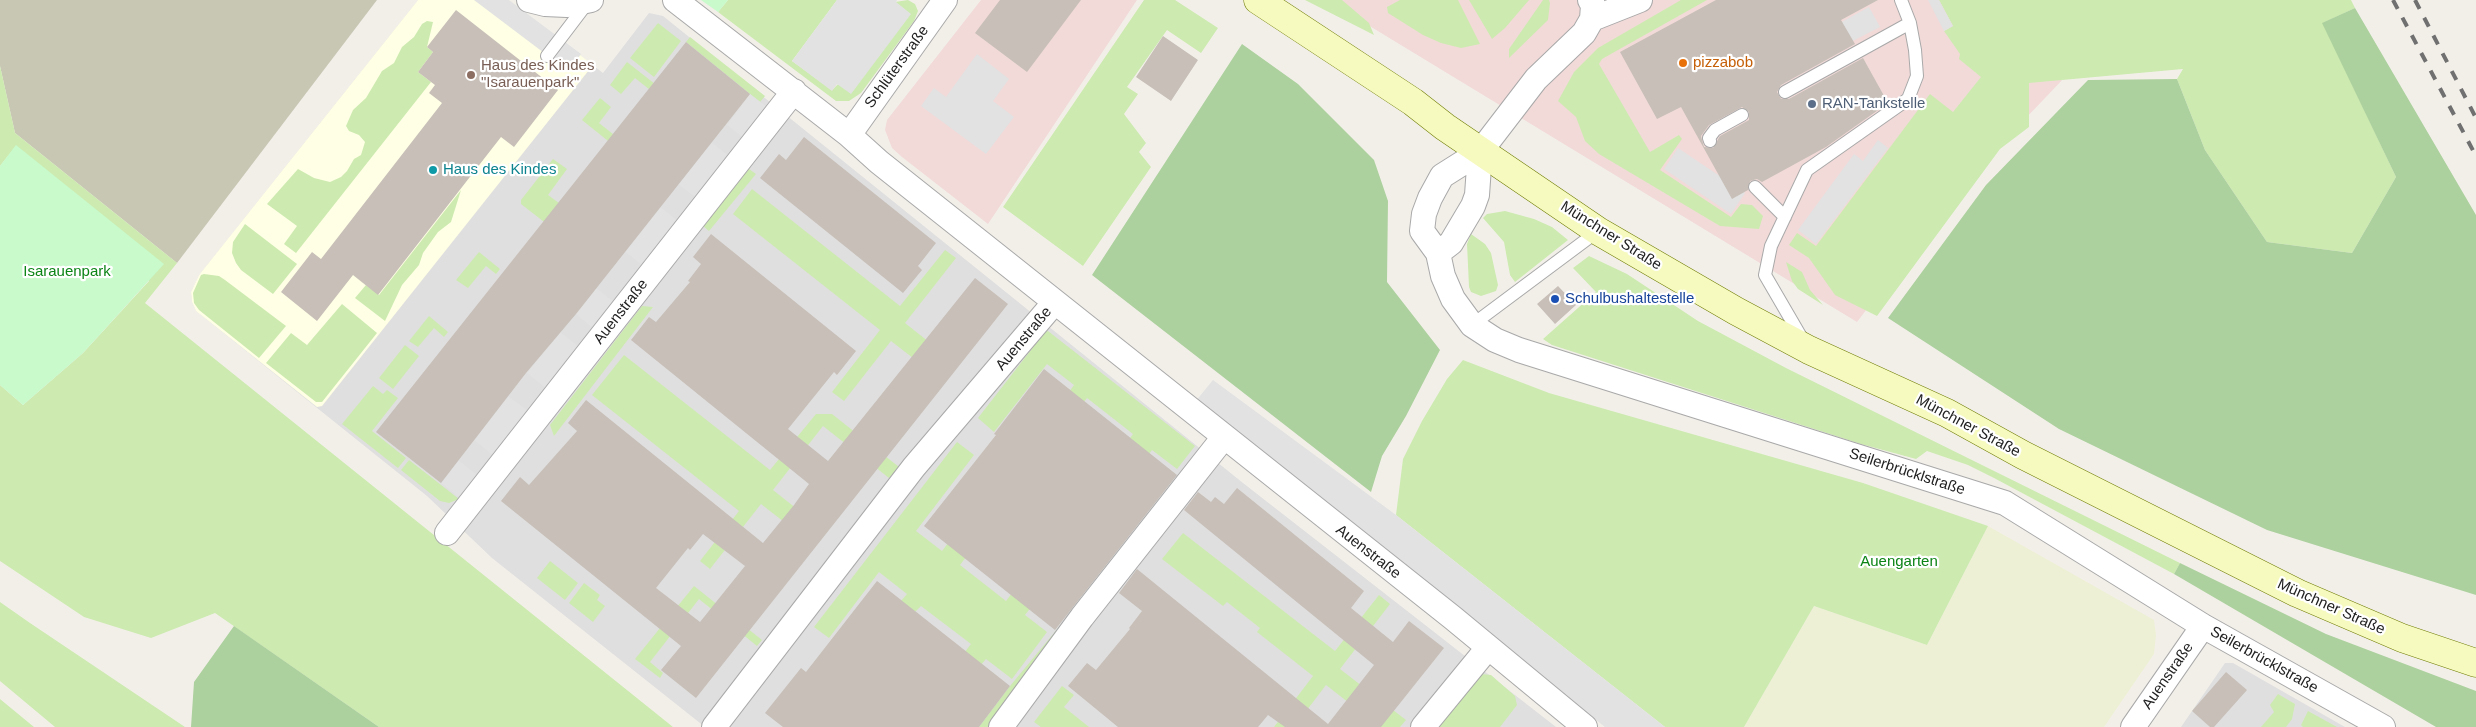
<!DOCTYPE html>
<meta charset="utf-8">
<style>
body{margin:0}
canvas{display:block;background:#f2efe9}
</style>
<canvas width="2476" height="727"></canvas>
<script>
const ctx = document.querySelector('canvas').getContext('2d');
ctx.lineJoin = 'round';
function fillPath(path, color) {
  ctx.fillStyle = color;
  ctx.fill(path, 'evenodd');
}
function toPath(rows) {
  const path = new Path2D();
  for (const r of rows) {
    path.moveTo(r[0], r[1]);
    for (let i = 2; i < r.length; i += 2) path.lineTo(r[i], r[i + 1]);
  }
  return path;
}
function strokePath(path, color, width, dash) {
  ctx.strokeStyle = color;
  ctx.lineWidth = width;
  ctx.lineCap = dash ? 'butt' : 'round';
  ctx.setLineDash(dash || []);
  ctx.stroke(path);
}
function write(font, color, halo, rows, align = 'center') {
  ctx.font = font + ' Helvetica,sans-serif';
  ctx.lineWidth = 4.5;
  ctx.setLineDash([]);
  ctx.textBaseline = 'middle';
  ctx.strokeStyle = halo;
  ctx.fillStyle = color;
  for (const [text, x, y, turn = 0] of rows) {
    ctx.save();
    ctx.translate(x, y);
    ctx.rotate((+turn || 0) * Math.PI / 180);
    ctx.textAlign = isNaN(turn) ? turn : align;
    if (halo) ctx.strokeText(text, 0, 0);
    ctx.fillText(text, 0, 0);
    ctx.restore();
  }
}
fillPath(toPath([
 [418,0,509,0,603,73,649,13,663,16,1243,483,1556,727,705,727,492,558,427,496,196,311,192,302,191,292,199,275],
 [2225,663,2233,663,2345,727,2181,727]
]), '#e0dfdf');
fillPath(toPath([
 [981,0,1137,0,988,224,902,157,892,148,885,130,887,120],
 [1331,0,2306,0,2088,53,1962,185,1857,322,1358,19]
]), '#f2dad9');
fillPath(toPath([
 [418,0,509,0,593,65,322,406,317,407,196,311,192,302,191,292,199,275]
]), '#ffffe5');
fillPath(toPath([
 [0,0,377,0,177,263,15,133,0,66]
]), '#c7c7b4');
fillPath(toPath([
 [1988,526,2154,620,2156,635,2154,654,2104,727,1744,727,1814,606,1927,645]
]), '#eef0d5');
fillPath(toPath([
 [728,0,837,0,792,61,832,90,910,14,895,2,908,0,915,4,918,11,914,21,861,93,849,101,836,101,718,12],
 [1144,0,1175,0,1218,28,1201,53,1167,30,1127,87,1138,94,1124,114,1146,143,1139,152,1151,167,1083,266,1003,207],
 [1305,0,1342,0,1369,23,1374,35],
 [1400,0,1458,0,1480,44,1461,48,1441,43,1423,35,1388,13,1387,7],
 [1469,0,1529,0,1505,28,1492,39],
 [1543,0,1549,0,1550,3,1548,20,1509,58,1509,49],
 [1681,0,1707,0,1602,59,1599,64,1650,152,1679,135,1682,139,1660,170,1731,217,1741,204,1752,205,1763,216,1759,229,1720,226,1599,154,1585,141,1576,117,1558,101,1574,72,1598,48],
 [1939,0,2351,0,2355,8,2323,23,2396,177,2352,253,2267,242,2205,150,2177,79,2183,69,2029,83,2029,127,2000,149,1877,316,1835,295,1809,258,1789,245,1797,233,1816,246,1930,94,1953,112,1981,77,1959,59,1960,54,1944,31,1953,26],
 [427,21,433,22,427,47,433,52,418,72,431,82,296,253,284,244,297,226,267,204,298,169,314,178,330,182,341,177,347,171,354,159,361,155,365,142,359,135,349,131,346,126,353,110,366,98,382,71,394,63,402,47,414,37,422,24],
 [658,23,681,41,654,77,630,58],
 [690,37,765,96,760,102,686,42],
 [627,62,674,99,669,105,635,78,621,94,610,85],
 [0,66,15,133,177,263,145,303,673,727,379,727,215,613,151,638,84,617,0,561,0,385,23,405,83,353,149,281,16,146,0,166],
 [600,98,611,107,599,123,633,150,628,157,582,120],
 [553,159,567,169,548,195,559,203,561,235,521,204,521,200],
 [749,169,756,174,709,231,703,226],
 [752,189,900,306,945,250,956,258,905,323,958,365,944,382,891,341,844,401,832,392,880,330,733,214],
 [461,190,451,222,438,232,423,253,419,265,402,285,385,321,355,298,366,285,379,295],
 [1505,211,1534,219,1552,227,1568,240,1515,282,1510,275,1504,242,1483,218,1487,214],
 [245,224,297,264,273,294,241,270,236,263,232,253,233,242],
 [1471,234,1485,244,1491,253,1498,285,1496,291,1481,296,1471,292,1469,287,1467,244],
 [479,252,500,269,496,274,486,266,468,288,456,280],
 [1589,256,1627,274,1698,321,1786,368,2180,563,2174,574,1994,478,1968,465,1927,451,1916,459,1861,444,1552,345,1543,339,1596,292,1573,268],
 [1786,262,1802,272,1810,290,1823,305,1798,289,1792,281],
 [204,274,219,276,225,280,286,326,259,358,199,310,194,303,193,293,201,275],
 [342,304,377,333,322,402,316,402,266,363,291,333,307,345],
 [642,306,653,307,554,436,550,425],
 [429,316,448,332,444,337,434,328,418,347,409,341],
 [1048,331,1195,446,1177,469,1152,450,1142,463,1123,448,1133,434,1087,398,1080,407,1066,396,1074,385,1047,364,994,432,978,418,1045,332],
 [405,345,419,356,393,389,379,378],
 [624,355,770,470,816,414,832,414,899,467,889,478,823,426,773,490,826,532,815,546,761,504,710,569,700,561,739,511,592,395],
 [1463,360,1549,393,1863,483,1988,526,1927,645,1814,606,1744,727,1665,727,1396,515,1403,459,1422,421,1447,379],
 [373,386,383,394,387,390,398,398,372,431,406,458,398,468,342,424],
 [957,442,974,455,916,531,942,551,961,526,979,540,960,565,1006,601,1025,576,1044,591,1025,615,1047,632,1012,679,986,659,980,666,964,653,971,644,921,606,915,612,901,601,907,594,879,572,829,638,814,627],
 [409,460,459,499,449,503,440,501,401,470],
 [1183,533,1335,651,1379,595,1390,604,1340,669,1406,720,1400,727,1380,727,1326,685,1294,727,1274,727,1313,676,1257,632,1260,628,1227,602,1223,606,1162,559],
 [550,561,578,583,565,600,537,578],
 [584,583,600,595,597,600,605,606,593,622,569,603],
 [694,586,762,640,757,646,699,599,650,662,663,673,660,678,635,659],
 [0,602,30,623,185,727,55,727,0,681],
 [1074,609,992,727,979,727,1010,686],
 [1481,674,1491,675,1515,696,1517,705,1500,727,1436,727],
 [1062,686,1074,695,1064,707,1089,727,1041,727,1034,722],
 [2278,694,2295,704,2292,719,2286,727,2261,727,2274,712,2270,705],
 [0,699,34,727,0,727],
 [2308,711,2337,727,2303,727,2301,725]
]), '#cdebb0');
fillPath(toPath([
 [2355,8,2476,215,2476,595,2267,530,2059,429,1888,318,1986,185,2088,80,2177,79,2205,150,2267,242,2352,253,2396,177,2322,23],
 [1242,44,1298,84,1374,160,1388,201,1387,282,1440,350,1406,416,1382,456,1371,492,1092,275],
 [2180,563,2326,634,2476,691,2476,727,2436,727,2174,574],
 [234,626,379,727,191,727,194,682]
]), '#add19e');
fillPath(toPath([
 [701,0,728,0,718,12],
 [16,145,164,264,83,353,23,405,0,385,0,166]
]), '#c8facc');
fillPath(toPath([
 [474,0,509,0,581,54,568,71],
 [837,0,897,0,896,2,911,14,851,94,837,84,832,91,792,61],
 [1928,0,1939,0,1953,26,1944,31],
 [1869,7,1880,27,1837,49,1827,30],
 [977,54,1009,79,993,101,1014,117,986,154,921,106,934,88,946,97],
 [750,94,771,110,747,141,727,125],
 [1878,140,1888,148,1816,244,1798,230,1854,154,1863,161],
 [711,142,733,159,700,201,678,184],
 [1678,148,1745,193,1731,214,1664,169],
 [659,206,682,224,647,269,624,251],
 [596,288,618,305,596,331,576,314],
 [560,332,582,349,549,391,527,373],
 [1213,380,1396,515,1665,727,1605,727,1195,402],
 [508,396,531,413,496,458,474,440],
 [458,460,480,477,462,500,441,483]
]), '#e2e2e2');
fillPath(toPath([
 [1000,0,1081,0,1027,72,975,33],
 [1716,0,1878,0,1841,20,1855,44,1781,85,1777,92,1781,99,1789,99,1863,58,1888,103,1826,147,1762,182,1757,179,1750,181,1748,190,1732,199,1681,107,1657,119,1620,52],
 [1742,107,1749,112,1749,120,1720,136,1713,148,1704,147,1701,136,1709,125],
 [456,10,558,90,514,147,501,137,378,295,353,275,317,321,281,292,312,252,321,259,442,103,429,93,435,85,418,72,433,52,427,47],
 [1163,36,1198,60,1171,101,1136,77],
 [686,42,750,94,576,314,526,373,441,483,376,432],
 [804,137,936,243,918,266,922,270,903,293,760,178,779,154,786,160],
 [711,234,856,351,837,375,834,372,788,429,828,461,975,278,1008,304,696,698,661,670,681,646,501,501,520,477,529,485,577,431,568,423,586,400,763,543,794,505,809,484,631,340,649,317,656,322,690,282,688,281,701,264,693,257],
 [703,534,745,566,700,622,656,588,688,548,690,550],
 [1558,286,1576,305,1555,324,1537,304],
 [1044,369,1177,475,1055,630,924,526,996,435,994,434],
 [1237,488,1364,591,1351,608,1393,642,1409,621,1444,648,1381,727,1285,727,1268,715,1258,727,1118,727,1068,686,1087,663,1096,670,1130,629,1129,628,1142,611,1119,593,1137,569,1328,724,1374,665,1184,510,1198,492,1211,502,1215,497,1224,504],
 [877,581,1010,686,979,727,783,727,765,713,801,668,806,672],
 [2226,672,2247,690,2214,727,2210,727,2192,711]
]), '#c7bfb8');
const service = toPath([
 [547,56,588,2],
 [1785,92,1910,23],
 [1710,141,1709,138,1715,130,1742,115],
 [1755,187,1785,217],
 [1472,325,1598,231],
 [1804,342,1765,275,1771,246,1807,170,1908,99,1917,76,1915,50,1910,23,1901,0]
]);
const minor = toPath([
 [529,0,545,4,567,5,591,0],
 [675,0,849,135,879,162,1453,618,1585,727],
 [1590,0,1593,5,1592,19,1584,33,1536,79,1480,152,1442,176,1430,198,1424,214,1422,231,1438,253,1443,276,1453,299,1472,325,1495,340,1519,350,2005,503,2203,626,2383,727],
 [1592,19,1640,0],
 [849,135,945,0],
 [1438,253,1451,243,1473,206,1477,195,1480,152],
 [447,533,794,91],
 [714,727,914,467,1054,303],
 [1001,727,1082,617,1224,437],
 [1423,727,1487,649],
 [2133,727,2203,626]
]);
const secondary = toPath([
 [1258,0,1413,102,1445,127,1598,231,1736,311,1809,350,1947,413,2023,455,2297,593,2402,638,2476,663]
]);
strokePath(service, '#a9a9a9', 14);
strokePath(minor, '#a9a9a9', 26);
strokePath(secondary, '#707d05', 29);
strokePath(service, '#fff', 12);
strokePath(minor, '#fff', 24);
strokePath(secondary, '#f7fabf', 28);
strokePath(toPath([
 [2393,0,2476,156],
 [2415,0,2476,118]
]), '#707070', 4, [10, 10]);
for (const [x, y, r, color] of [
 [1683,63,5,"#e8710a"],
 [471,75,5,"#8d6e63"],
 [1812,104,5,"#5c6f8a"],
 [433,170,5,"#0f9aa8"],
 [1555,299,5,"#1a4fb4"]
]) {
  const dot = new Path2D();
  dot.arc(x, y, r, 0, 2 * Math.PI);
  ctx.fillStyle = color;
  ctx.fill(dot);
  strokePath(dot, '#fff', 2);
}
write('15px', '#c56008', '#fff', [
 ["pizzabob",1693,63]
], 'left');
write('15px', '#785e54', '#fff', [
 ["Haus des Kindes",481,66],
 ["\"Isarauenpark\"",481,83]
], 'left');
write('15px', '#222', '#fff', [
 ["Schlüterstraße",897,67,-54],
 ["Münchner Straße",1611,236,32],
 ["Auenstraße",621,312,-52],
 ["Auenstraße",1024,339,-50],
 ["Münchner Straße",1968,426,28],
 ["Seilerbrücklstraße",1907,472,18],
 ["Auenstraße",1368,552,38],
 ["Münchner Straße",2331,607,24],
 ["Seilerbrücklstraße",2264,660,29],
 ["Auenstraße",2168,676,-55]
]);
write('15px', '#4e5e75', '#fff', [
 ["RAN-Tankstelle",1822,104]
], 'left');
write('15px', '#0d838f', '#fff', [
 ["Haus des Kindes",443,170]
], 'left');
write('15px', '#0c8416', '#fff', [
 ["Isarauenpark",67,272],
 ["Auengarten",1899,562]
]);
write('15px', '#164399', '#fff', [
 ["Schulbushaltestelle",1565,299]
], 'left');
</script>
